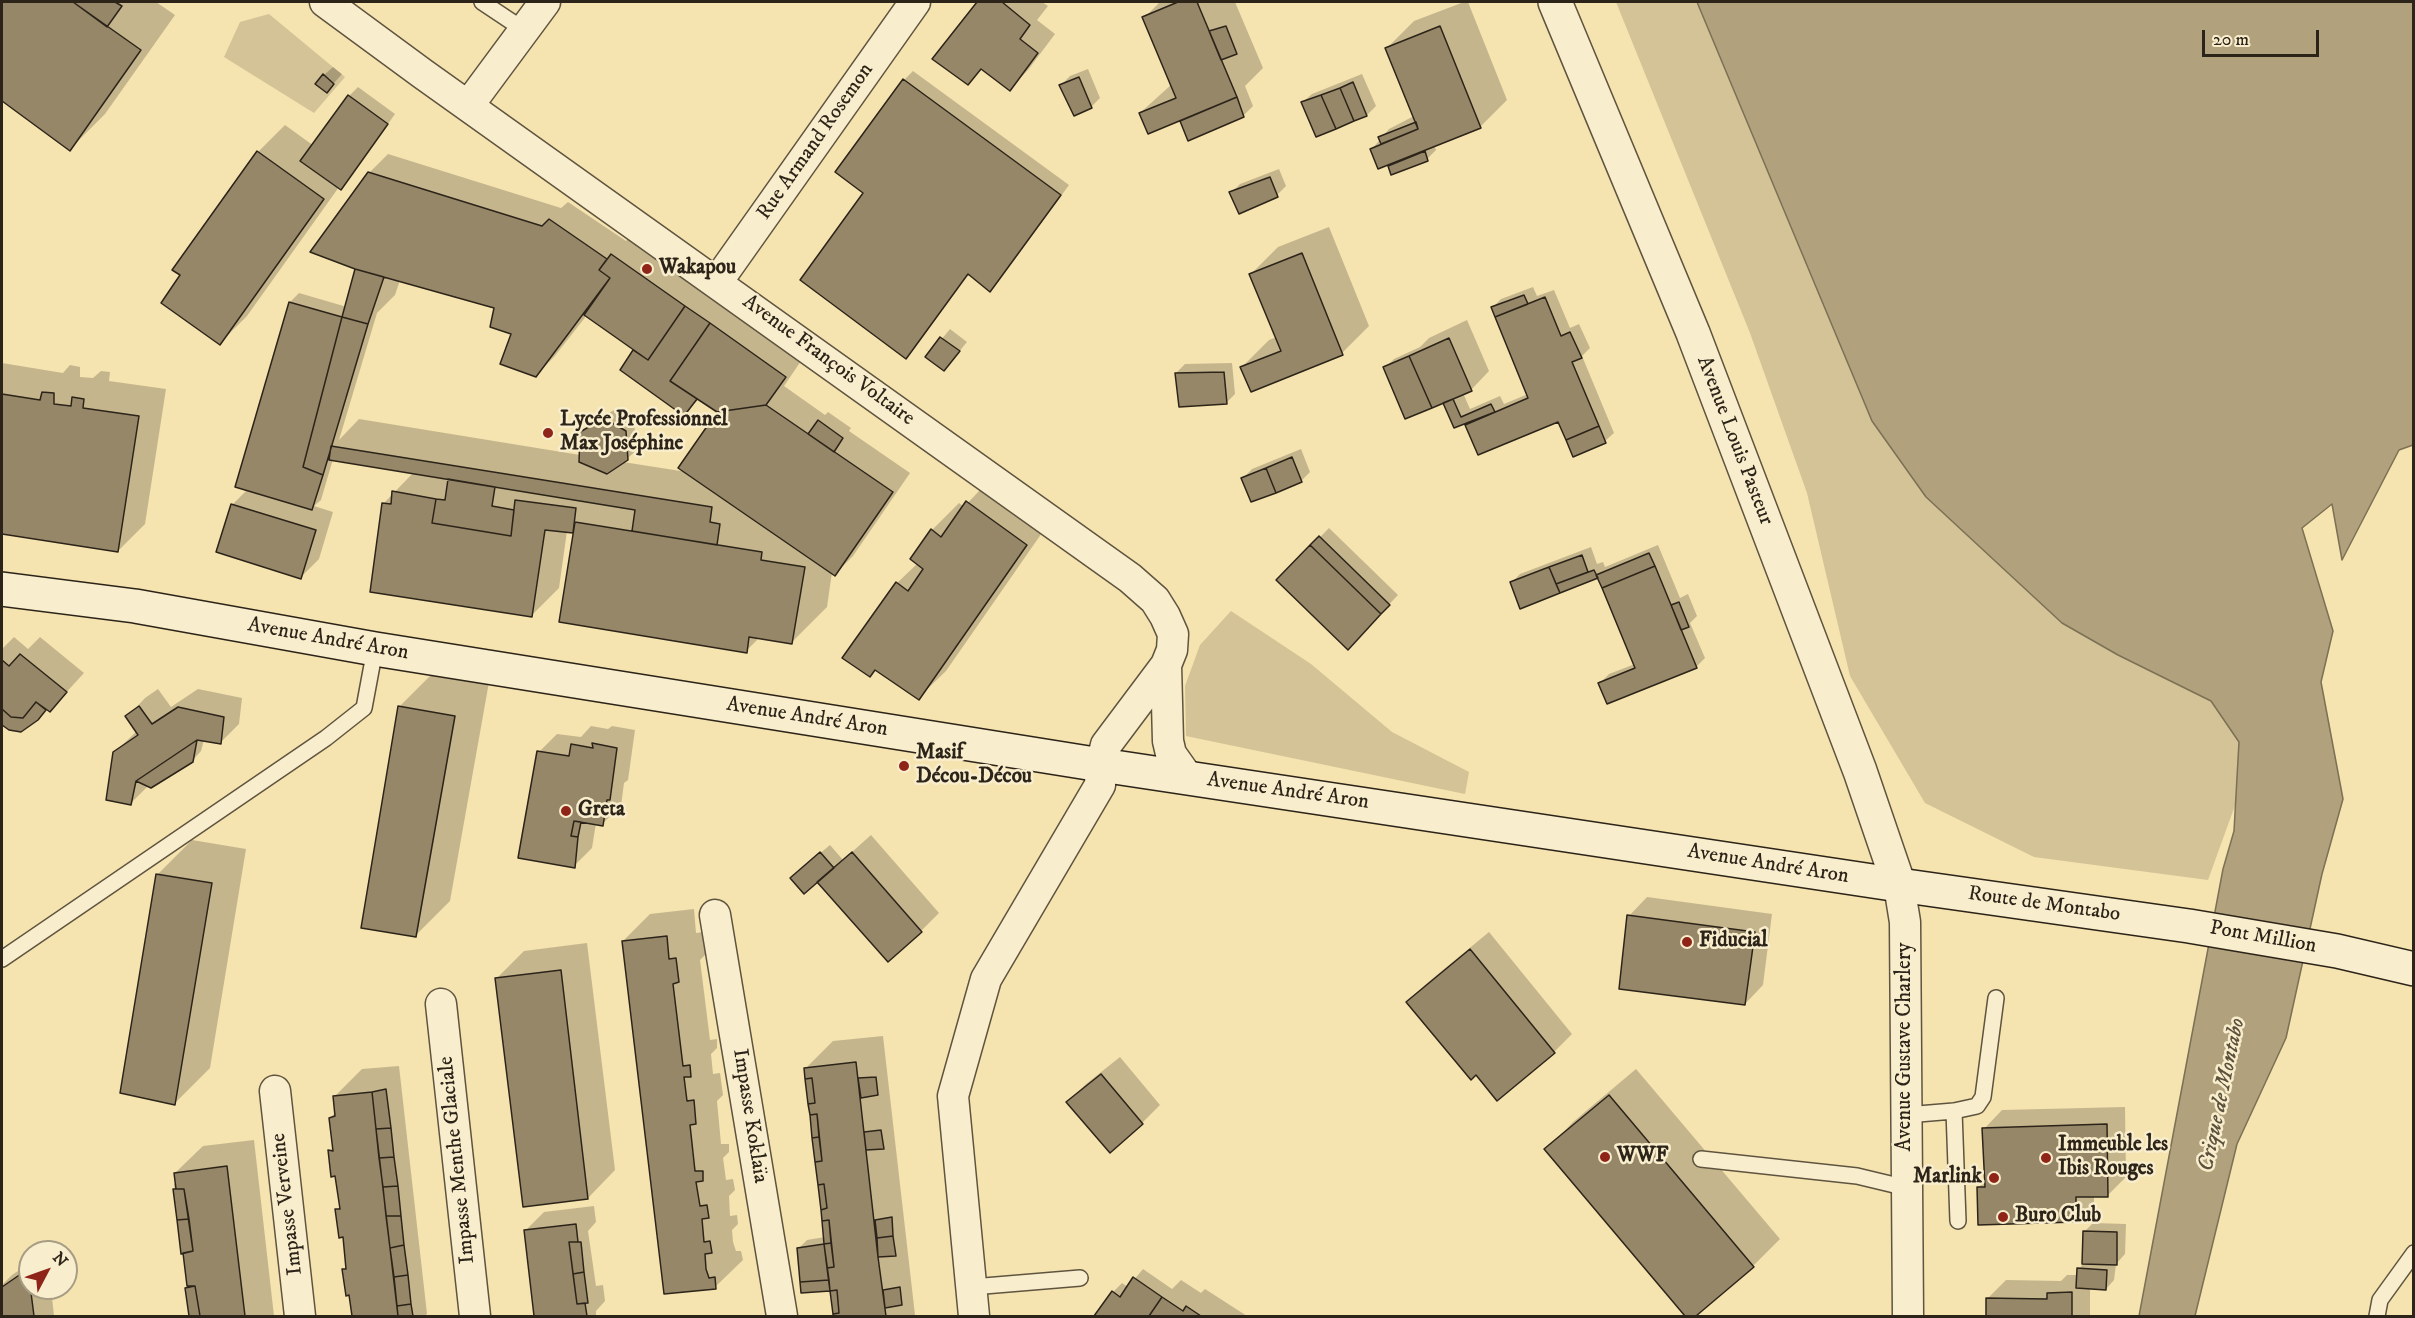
<!DOCTYPE html>
<meta charset="utf-8">
<style>
body{margin:0}
#map{position:relative;width:2415px;height:1318px;overflow:hidden;background:#f5e3b0;font-family:"IM FELL DW Pica",serif}
canvas{display:block}
.frame{position:absolute;inset:0;border:3px solid #2d2419;pointer-events:none}
.north{position:absolute;left:18px;top:1240px;width:60px;height:60px;box-sizing:border-box;background:#f8edcc;border:2px solid #a79d84;border-radius:50%;rotate:49deg;font-size:16px;font-weight:700;line-height:24px;text-align:center;color:#2d2419}
.north::after{content:'';display:block;margin:auto;width:21px;height:27px;background:#8f2418;clip-path:polygon(50% 0,100% 100%,50% 72%,0 100%)}
.scale{position:absolute;left:2202px;top:30px;width:117px;height:27px;box-sizing:border-box;border:3px solid #2d2419;border-top:0;padding-left:8px;font-size:18px;line-height:21px;white-space:nowrap;color:#2d2419;-webkit-text-stroke:4px #f8edcc;paint-order:stroke}
</style>
<div id="map">
<canvas width="2415" height="1318"></canvas>
<div class="frame"></div>
<div class="north">N</div>
<div class="scale">20 m</div>
</div>
<script>
const ctx = document.querySelector('canvas').getContext('2d');
ctx.lineJoin = 'round';
function fillPath(path, color) {
  ctx.fillStyle = color;
  ctx.fill(path, 'evenodd');
}
function toPath(rows) {
  const path = new Path2D();
  for (const r of rows) {
    path.moveTo(r[0], r[1]);
    for (let i = 2; i < r.length; i += 2) path.lineTo(r[i], r[i + 1]);
  }
  return path;
}
function strokePath(path, color, width, dash) {
  ctx.strokeStyle = color;
  ctx.lineWidth = width;
  ctx.lineCap = dash ? 'butt' : 'round';
  ctx.setLineDash(dash || []);
  ctx.stroke(path);
}
function write(font, color, halo, rows, align = 'center') {
  ctx.font = font + ' "IM FELL DW Pica",serif';
  ctx.lineWidth = 5;
  ctx.setLineDash([]);
  ctx.textBaseline = 'middle';
  ctx.strokeStyle = halo;
  ctx.fillStyle = color;
  for (const [text, x, y, turn = 0] of rows) {
    ctx.save();
    ctx.translate(x, y);
    ctx.rotate((+turn || 0) * Math.PI / 180);
    ctx.textAlign = isNaN(turn) ? turn : align;
    if (halo) ctx.strokeText(text, 0, 0);
    ctx.fillText(text, 0, 0);
    ctx.restore();
  }
}
fillPath(toPath([
 [1616,2,1883,2,2238,439,2250,764,2208,880,2034,857,1925,803,1850,676,1807,493,1750,333],
 [269,14,345,77,314,113,224,57,240,22],
 [1231,611,1311,664,1392,732,1469,772,1465,794,1186,736,1185,686,1200,645]
]), '#d3c396');
const water = toPath([
 [1697,2,2413,2,2413,445,2399,450,2342,560,2332,504,2302,528,2333,631,2321,682,2343,799,2322,874,2286,1038,2237,1144,2195,1316,2139,1316,2223,869,2234,831,2239,742,2211,701,2118,655,2062,623,1926,497,1872,421,1697,2]
]);
fillPath(water, '#b1a27d');
strokePath(water, '#7c7055', 1.5);
fillPath(toPath([
 [2,2,156,2,175,15,105,114,70,149,2,99],
 [978,2,1042,2,1048,6,1037,20,1055,34,1028,70,1010,89,983,68,967,83,934,58],
 [1160,2,1235,2,1263,68,1245,86,1253,106,1244,115,1189,139,1181,122,1187,116,1140,113,1172,84,1144,18],
 [1464,2,1468,2,1507,100,1480,127,1434,145,1436,150,1427,159,1390,166,1395,161,1372,149,1389,129,1414,116,1387,48,1414,21],
 [333,67,342,74,327,91,324,75],
 [1088,69,1100,98,1091,107,1061,85,1070,76],
 [913,71,1069,185,999,281,990,290,969,273,915,348,906,357,865,193,904,80],
 [1362,74,1376,106,1367,115,1317,135,1303,102,1312,94],
 [358,87,395,114,349,179,340,188,339,187,247,316,220,343,258,152,285,125,314,146,349,96],
 [388,154,561,208,568,202,626,241,630,237,803,358,784,386,825,415,828,412,851,428,849,431,910,473,853,556,835,574,832,572,827,607,792,642,760,637,746,651,575,532,567,531,559,588,532,615,383,504,414,472,333,459,321,500,314,506,333,512,319,559,301,577,232,505,248,489,290,302,299,293,347,307,357,268,369,173],
 [400,280,496,307,513,333,535,376,554,357,587,315,636,350,622,370,684,414,699,399,719,412,687,472,623,462,637,450,634,422,614,410,591,424,581,433,580,455,359,419,339,440,377,313,395,295],
 [1279,169,1286,186,1277,195,1231,193,1240,184],
 [1329,227,1369,326,1342,353,1242,367,1269,340,1277,337,1251,274,1278,247],
 [1533,287,1537,296,1554,290,1570,328,1579,324,1590,348,1582,356,1614,433,1605,441,1559,420,1479,453,1465,422,1444,401,1385,368,1394,359,1420,347,1429,338,1467,320,1489,371,1471,390,1463,393,1470,409,1500,396,1504,404,1528,394,1492,308,1501,299],
 [950,329,967,342,944,370,927,357],
 [2,363,63,373,70,365,80,367,80,377,93,378,101,371,110,372,109,381,166,389,145,524,118,551,2,532],
 [1232,363,1235,394,1226,403,1176,373,1185,364],
 [1301,449,1310,472,1301,481,1243,478,1252,469],
 [994,475,1053,517,946,671,918,698,876,669,870,675,897,583,918,563,932,530,959,503,964,507],
 [1329,528,1398,595,1347,648,1278,580],
 [1658,545,1680,598,1688,594,1697,616,1690,623,1705,658,1696,667,1600,683,1609,674,1635,664,1599,577,1521,608,1511,583,1520,574,1591,547,1597,564,1603,562,1605,567],
 [14,637,28,649,40,637,84,673,50,710,47,709,37,719,10,729,2,723,2,649],
 [434,672,489,682,450,901,415,936,399,707],
 [158,689,171,707,198,689,242,698,239,724,220,743,204,740,201,751,192,761,149,785,131,803,115,752,137,731,127,717,145,698],
 [591,726,608,729,612,726,635,730,628,780,624,783,621,806,602,824,596,823,592,848,574,866,539,752,557,734,581,737],
 [871,835,939,913,921,931,801,869,830,845,843,860],
 [192,840,246,849,210,1068,175,1103,157,875],
 [1647,897,1772,914,1763,985,1745,1004,1629,916],
 [694,909,696,933,703,932,706,954,700,960,710,1040,717,1039,717,1048,711,1054,713,1074,720,1073,723,1095,717,1101,721,1144,729,1144,729,1152,723,1158,726,1180,733,1179,735,1190,729,1196,730,1216,737,1215,738,1224,732,1230,733,1242,736,1251,741,1251,743,1260,715,1287,665,1292,623,941,650,914],
 [1489,932,1572,1034,1554,1052,1476,1073,1408,1002,1426,984],
 [587,943,615,1170,588,1198,497,978,524,951],
 [883,1036,915,1315,834,1316,831,1289,798,1249,807,1240,825,1237,806,1068,833,1041],
 [832,1234,836,1269,833,1269,829,1237],
 [1120,1057,1160,1105,1142,1123,1068,1102,1086,1084],
 [399,1066,427,1314,424,1316,354,1316,351,1293,344,1270,347,1266,344,1235,337,1210,341,1205,337,1174,329,1151,334,1147,330,1118,336,1112,335,1096,362,1069],
 [1636,1069,1780,1239,1753,1266,1694,1316,1687,1316,1546,1150,1573,1122],
 [2125,1107,2126,1177,2108,1195,2094,1195,2094,1202,2075,1221,1978,1188,1986,1180,1984,1129,2002,1110],
 [254,1140,274,1316,190,1316,185,1251,183,1252,174,1184,176,1182,175,1173,203,1146],
 [594,1206,596,1222,588,1231,596,1286,603,1285,605,1301,596,1311,596,1316,535,1316,525,1231,544,1212],
 [2093,1223,2126,1224,2125,1254,2116,1264,2114,1280,2106,1289,2090,1288,2090,1316,1987,1316,1987,1299,2006,1280,2061,1281,2067,1275,2078,1275,2079,1269,2084,1263,2084,1232],
 [30,1263,30,1288,51,1288,54,1316,2,1316,2,1285,12,1275],
 [1143,1269,1172,1289,1181,1280,1201,1293,1205,1289,1247,1316,1096,1316,1113,1292,1122,1283,1128,1287]
]), '#0003');
const building = toPath([
 [2,2,73,2,141,50,70,151,2,101,2,2],
 [73,2,115,2,122,6,107,27,73,2],
 [977,2,1002,2,1030,25,1020,39,1038,53,1010,91,981,69,968,85,932,59,977,2],
 [1178,2,1197,2,1237,97,1148,134,1139,113,1176,98,1142,17,1178,2],
 [1226,26,1237,54,1221,60,1209,31,1226,26],
 [1440,26,1481,128,1378,169,1370,149,1418,129,1385,48,1440,26],
 [323,74,334,84,327,93,315,84,323,74],
 [1079,77,1092,108,1074,116,1059,85,1079,77],
 [903,79,1061,195,990,292,968,274,906,359,800,280,863,193,835,172,903,79],
 [1353,82,1367,116,1354,121,1340,88,1353,82],
 [1340,88,1354,121,1336,129,1321,95,1340,88],
 [348,95,388,124,341,190,300,161,348,95],
 [1321,95,1336,129,1316,137,1301,102,1321,95],
 [1237,97,1244,117,1188,141,1180,121,1237,97],
 [1416,122,1418,129,1381,144,1378,137,1416,122],
 [257,151,324,199,220,345,161,303,180,275,172,270,257,151],
 [1425,151,1428,161,1391,175,1388,166,1425,151],
 [368,172,542,226,549,219,607,259,599,270,610,278,536,377,500,364,511,334,490,327,494,308,355,269,310,252,368,172],
 [1270,177,1278,197,1239,214,1229,192,1270,177],
 [1302,253,1343,355,1251,392,1240,367,1281,351,1249,274,1302,253],
 [611,254,685,306,648,360,584,315,610,278,599,270,611,254],
 [355,269,384,277,368,324,342,317,355,269],
 [1524,295,1528,304,1495,317,1491,307,1524,295],
 [1545,297,1561,336,1570,332,1582,358,1572,362,1599,426,1566,440,1558,422,1478,455,1465,425,1528,398,1495,317,1545,297],
 [289,302,342,317,303,467,323,475,312,510,235,487,289,302],
 [685,306,710,323,670,381,697,399,684,416,620,370,633,350,648,360,685,306],
 [342,317,368,324,323,475,303,467,342,317],
 [710,323,786,377,766,405,717,412,670,381,710,323],
 [940,337,960,351,944,371,925,357,940,337],
 [1449,338,1472,391,1432,408,1409,356,1449,338],
 [1409,356,1432,408,1405,419,1383,367,1409,356],
 [1224,372,1227,404,1179,407,1175,373,1224,372],
 [42,392,54,393,54,404,71,406,72,397,84,399,83,408,139,416,118,552,2,534,2,394,40,400,42,392],
 [1453,399,1461,417,1491,404,1495,412,1454,428,1443,403,1453,399],
 [766,405,893,492,835,576,678,468,717,412,766,405],
 [604,418,626,431,628,460,607,474,579,462,580,432,604,418],
 [818,420,843,438,834,452,808,434,818,420],
 [1599,426,1606,443,1573,457,1566,440,1599,426],
 [331,446,712,507,710,522,720,524,717,545,632,531,635,510,329,460,331,446],
 [1292,457,1302,482,1276,493,1266,468,1292,457],
 [1266,468,1276,493,1251,502,1241,478,1266,468],
 [448,479,495,487,492,506,514,510,511,536,432,523,436,499,445,500,448,479],
 [392,491,436,499,432,523,511,536,515,500,576,508,573,533,545,530,532,617,370,592,382,503,391,504,392,491],
 [966,501,1027,545,919,700,875,670,870,677,842,658,896,582,908,591,923,569,910,559,931,529,941,537,966,501],
 [231,504,316,530,301,579,216,552,231,504],
 [575,522,762,552,761,560,805,567,792,644,749,637,747,653,559,622,575,522],
 [1319,536,1390,605,1381,614,1310,545,1319,536],
 [1310,545,1381,614,1348,650,1276,580,1310,545],
 [1649,553,1655,566,1602,588,1596,575,1649,553],
 [1582,555,1588,572,1556,584,1549,567,1582,555],
 [1655,566,1697,668,1607,704,1598,683,1635,668,1602,588,1655,566],
 [1549,567,1560,593,1520,609,1510,582,1549,567],
 [1594,570,1598,578,1560,593,1556,584,1594,570],
 [1679,602,1689,627,1681,630,1671,605,1679,602],
 [20,654,67,692,50,712,36,702,23,718,11,717,2,709,2,660,9,666,20,654],
 [36,702,46,710,38,720,21,732,9,730,2,725,2,709,11,717,23,718,36,702],
 [139,706,152,724,178,707,224,717,221,744,197,740,136,781,131,805,106,800,113,752,138,735,125,716,139,706],
 [398,706,455,716,416,937,361,928,398,706],
 [197,740,193,762,151,788,136,781,197,740],
 [592,743,617,748,610,800,607,800,603,826,574,821,571,836,578,837,575,868,518,858,537,751,569,756,571,744,593,748,592,743],
 [574,821,581,822,578,837,571,836,574,821],
 [820,852,834,868,804,894,790,878,820,852],
 [852,852,922,932,888,962,817,882,852,852],
 [156,874,212,883,175,1105,120,1093,156,874],
 [1627,915,1755,932,1745,1005,1619,989,1627,915],
 [667,936,669,959,676,958,679,982,673,984,683,1066,690,1065,691,1077,684,1077,687,1101,694,1100,696,1124,690,1125,695,1171,703,1171,703,1181,696,1182,700,1206,707,1205,709,1218,702,1219,704,1242,710,1241,712,1253,705,1254,706,1269,709,1278,715,1277,716,1289,664,1294,622,941,667,936],
 [1470,949,1555,1053,1497,1101,1476,1075,1471,1080,1406,1002,1470,949],
 [561,970,588,1199,523,1207,495,978,561,970],
 [856,1062,878,1257,886,1316,833,1316,833,1314,839,1313,837,1290,830,1291,827,1268,834,1267,829,1220,822,1221,821,1210,827,1208,824,1184,818,1185,815,1162,822,1161,817,1114,810,1115,808,1104,815,1103,812,1078,805,1079,804,1068,856,1062],
 [1101,1074,1143,1124,1110,1153,1066,1102,1101,1074],
 [876,1077,878,1095,861,1098,858,1078,876,1077],
 [812,1078,815,1103,808,1104,805,1079,812,1078],
 [386,1089,391,1128,376,1129,372,1092,386,1089],
 [372,1092,376,1129,398,1316,352,1316,349,1295,346,1296,342,1269,346,1269,343,1237,339,1238,335,1209,340,1209,335,1176,331,1177,328,1150,333,1151,329,1118,335,1116,333,1096,372,1092],
 [1609,1095,1754,1267,1696,1316,1685,1316,1544,1149,1609,1095],
 [817,1114,819,1137,812,1138,810,1115,817,1114],
 [2107,1124,2108,1197,2076,1197,2076,1222,1978,1225,1977,1187,1985,1187,1982,1128,2107,1124],
 [391,1128,394,1157,379,1158,376,1129,391,1128],
 [881,1130,884,1149,866,1150,864,1132,881,1130],
 [819,1137,822,1161,815,1162,812,1138,819,1137],
 [394,1157,398,1186,383,1187,379,1158,394,1157],
 [227,1166,245,1316,200,1316,195,1286,187,1286,183,1253,193,1251,184,1189,176,1189,174,1173,227,1166],
 [824,1184,827,1208,821,1210,818,1185,824,1184],
 [398,1186,401,1216,386,1216,383,1187,398,1186],
 [173,1189,184,1189,189,1219,177,1220,173,1189],
 [386,1216,401,1216,404,1245,390,1248,386,1216],
 [892,1217,893,1236,877,1238,875,1220,892,1217],
 [189,1219,193,1251,181,1254,177,1220,189,1219],
 [829,1220,831,1243,824,1244,822,1221,829,1220],
 [576,1224,578,1242,569,1242,577,1304,585,1303,587,1316,534,1316,524,1230,576,1224],
 [2083,1231,2117,1232,2117,1265,2082,1264,2083,1231],
 [893,1236,896,1256,878,1257,877,1238,893,1236],
 [569,1242,581,1242,584,1272,573,1274,569,1242],
 [831,1243,834,1267,827,1268,824,1244,831,1243],
 [824,1244,829,1280,800,1282,797,1248,824,1244],
 [404,1245,408,1275,394,1277,390,1248,404,1245],
 [2077,1268,2107,1270,2106,1290,2076,1288,2077,1268],
 [28,1269,34,1316,2,1316,2,1287,28,1269],
 [584,1272,588,1303,577,1304,573,1274,584,1272],
 [408,1275,411,1304,397,1306,394,1277,408,1275],
 [1133,1277,1162,1297,1149,1316,1094,1316,1112,1291,1120,1297,1133,1277],
 [829,1280,830,1291,801,1293,800,1282,829,1280],
 [195,1286,200,1316,189,1316,185,1288,195,1286],
 [900,1287,902,1305,885,1308,883,1290,900,1287],
 [837,1290,839,1313,833,1314,830,1291,837,1290],
 [2072,1292,2072,1316,1986,1316,1986,1298,2047,1299,2047,1293,2072,1292],
 [1162,1297,1183,1311,1186,1306,1201,1316,1149,1316,1162,1297],
 [411,1304,413,1316,398,1316,397,1306,411,1304]
]);
fillPath(building, '#958768');
strokePath(building, '#2d2419', 1.5);
const service = toPath([
 [482,2,524,30],
 [2,959,326,738,364,708,375,649],
 [1954,1111,1958,1221],
 [1906,1115,1954,1111,1977,1106,1983,1097,1996,998],
 [1701,1159,1857,1176,1907,1188],
 [972,1287,1080,1278],
 [2377,1316,2380,1300,2414,1253]
]);
const minor = toPath([
 [325,2,423,74,1130,578,1155,600,1165,616,1173,634,1172,650,1166,665,1106,745,1101,765,1100,785,986,979,953,1096,974,1316],
 [468,106,545,2],
 [717,282,915,2],
 [1166,665,1168,741,1171,754,1188,778],
 [1899,885,1905,922,1908,1316],
 [715,915,782,1316],
 [441,1004,475,1316],
 [275,1091,300,1316]
]);
const tertiary = toPath([
 [1555,2,1693,333,1860,771,1899,885]
]);
const secondary = toPath([
 [2,589,135,606,375,649,1101,765,1899,885,2189,926,2337,951,2414,969]
]);
strokePath(service, '#5f543f', 18);
strokePath(minor, '#5f543f', 33);
strokePath(tertiary, '#5f543f', 36);
strokePath(secondary, '#2d2419', 36);
strokePath(service, '#f8edcc', 15);
strokePath(minor, '#f8edcc', 30);
strokePath(tertiary, '#f8edcc', 33);
strokePath(secondary, '#f8edcc', 33);
for (const [x, y, r, color] of [
 [647,269,6,"#8f2418"],
 [548,433,6,"#8f2418"],
 [904,766,6,"#8f2418"],
 [566,811,6,"#8f2418"],
 [1687,942,6,"#8f2418"],
 [1605,1157,6,"#8f2418"],
 [2046,1158,6,"#8f2418"],
 [1994,1178,6,"#8f2418"],
 [2003,1217,6,"#8f2418"]
]) {
  const dot = new Path2D();
  dot.arc(x, y, r, 0, 2 * Math.PI);
  ctx.fillStyle = color;
  ctx.fill(dot);
  strokePath(dot, '#f8edcc', 2);
}
write('21px', '#2d2419', '#f8edcc', [
 ["Rue Armand Rosemon",816,142,-55],
 ["Avenue François Voltaire",828,361,36],
 ["Avenue Louis Pasteur",1734,441,69],
 ["Avenue André Aron",328,640,10],
 ["Avenue André Aron",807,718,9],
 ["Avenue André Aron",1288,792,8],
 ["Avenue André Aron",1768,865,9],
 ["Route de Montabo",2044,905,8],
 ["Pont Million",2263,938,10],
 ["Avenue Gustave Charlery",1906,1047,-90],
 ["Impasse Koklaïa",749,1116,81],
 ["Impasse Menthe Glaciale",458,1160,-96],
 ["Impasse Verveine",288,1204,-97]
]);
write('bold 21px', '#2d2419', '#f8edcc', [
 ["Wakapou",659,269],
 ["Lycée Professionnel",560,421],
 ["Max Joséphine",560,445],
 ["Masif",916,754],
 ["Décou-Décou",916,778],
 ["Greta",578,811],
 ["Fiducial",1699,942],
 ["Immeuble les",2058,1146],
 ["Ibis Rouges",2058,1170],
 ["WWF",1617,1157],
 ["Marlink",1982,1178,"right"],
 ["Buro Club",2015,1217]
], 'left');
write('italic 22px', '#5b503c', '#f8edcc', [
 ["Crique de Montabo",2223,1095,-78]
]);
</script>
